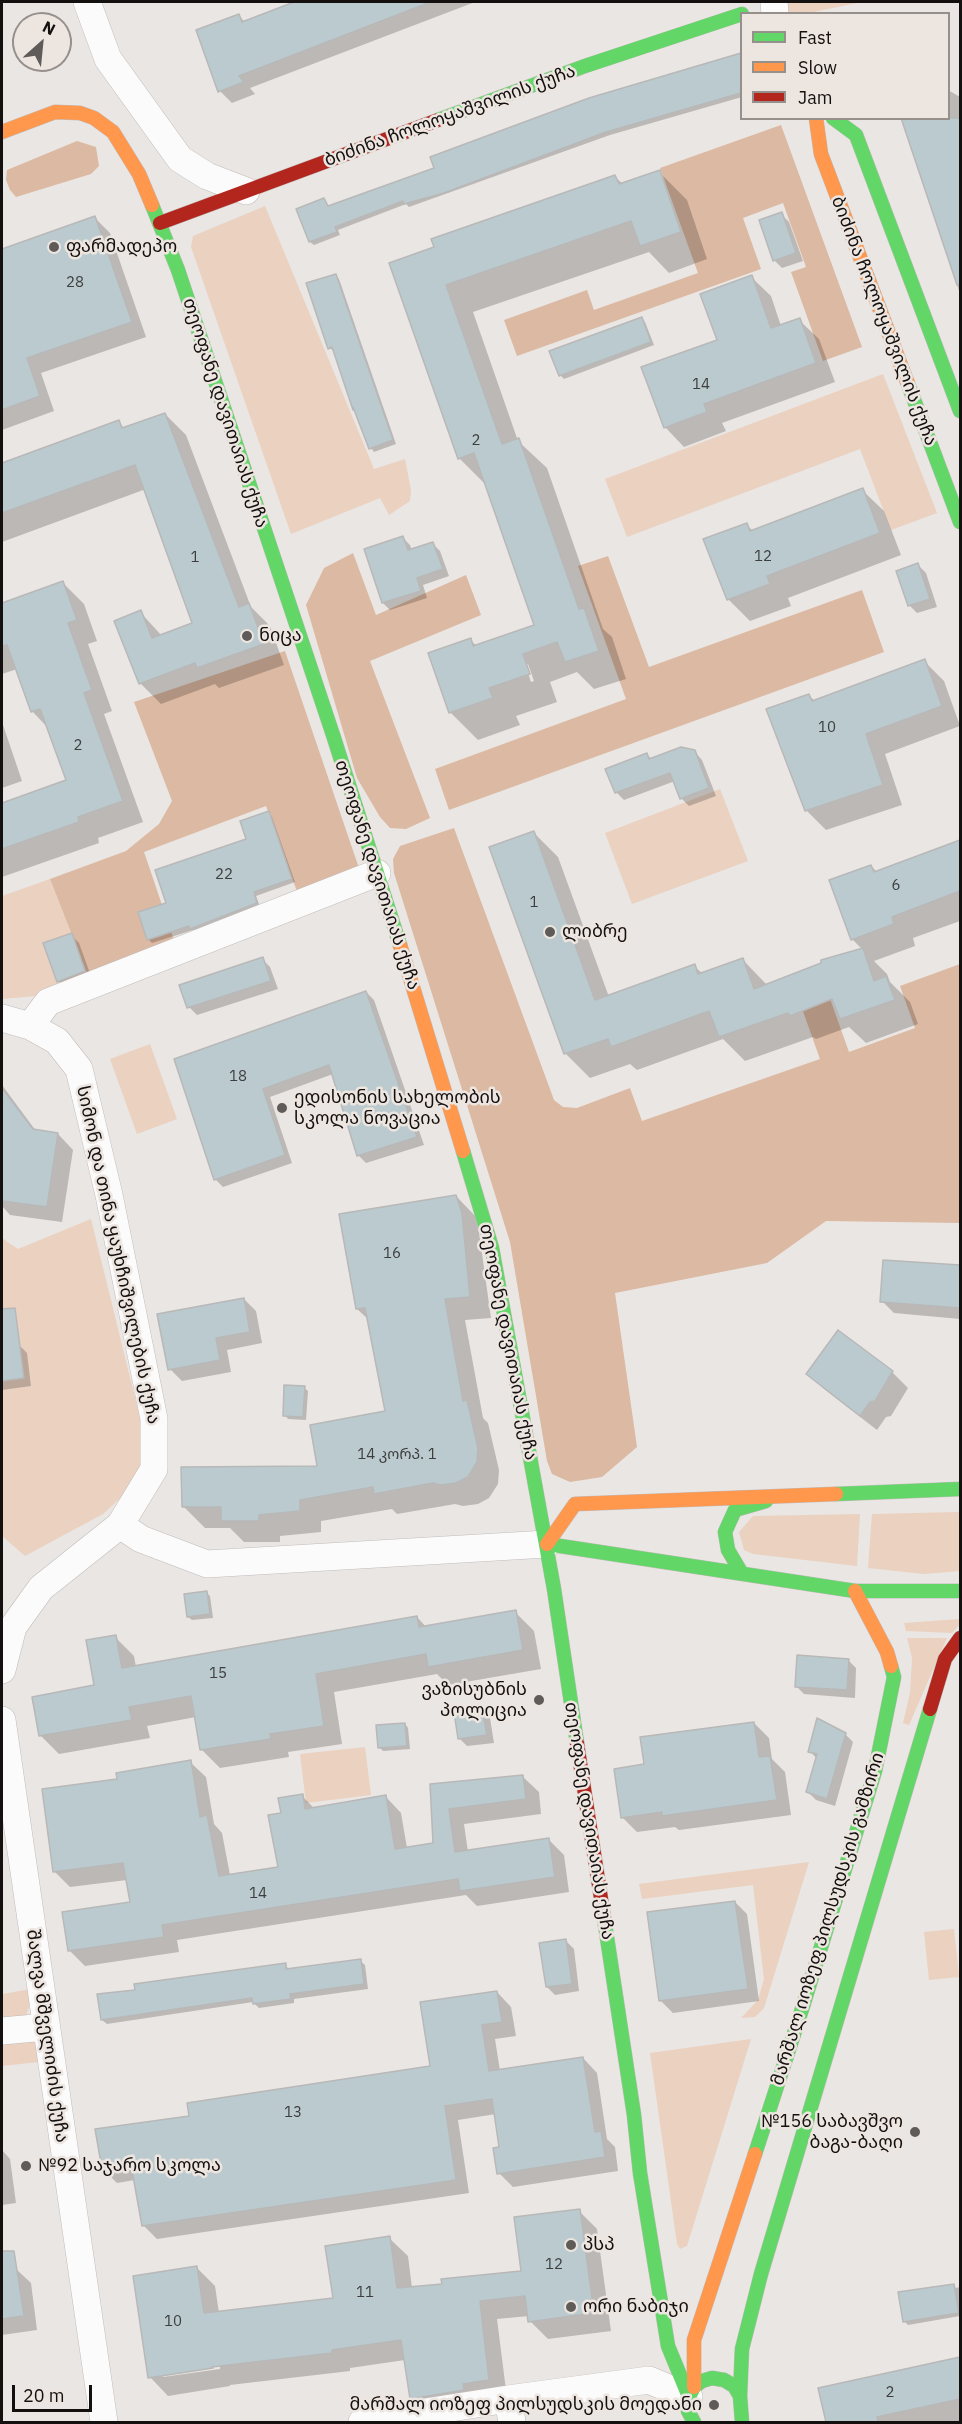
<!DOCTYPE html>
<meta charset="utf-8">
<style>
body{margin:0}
#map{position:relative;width:962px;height:2424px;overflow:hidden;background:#eae6e3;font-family:"IBM Plex Sans",sans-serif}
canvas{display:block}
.frame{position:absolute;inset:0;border:3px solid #13100f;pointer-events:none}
.legend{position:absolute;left:740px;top:12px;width:210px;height:108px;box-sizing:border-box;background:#ede5e0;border:2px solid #96908c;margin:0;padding:8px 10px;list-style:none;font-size:18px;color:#13100f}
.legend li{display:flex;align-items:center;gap:12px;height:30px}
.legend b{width:30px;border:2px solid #96908c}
.north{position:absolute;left:12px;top:12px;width:60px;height:60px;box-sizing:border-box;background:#ede5e0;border:2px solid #96908c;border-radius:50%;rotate:27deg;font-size:16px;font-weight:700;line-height:24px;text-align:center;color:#13100f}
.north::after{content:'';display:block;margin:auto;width:21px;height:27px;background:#5e5b59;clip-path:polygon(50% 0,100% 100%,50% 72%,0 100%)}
.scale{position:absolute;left:12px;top:2385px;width:80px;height:27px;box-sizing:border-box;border:3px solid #13100f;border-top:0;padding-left:8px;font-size:18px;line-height:21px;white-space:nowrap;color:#13100f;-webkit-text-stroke:4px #ede5e0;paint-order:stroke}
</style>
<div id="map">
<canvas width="962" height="2424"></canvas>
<div class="frame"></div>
<ul class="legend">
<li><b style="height:8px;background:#63d668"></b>Fast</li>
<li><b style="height:8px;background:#ff974d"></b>Slow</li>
<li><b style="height:8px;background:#b3261e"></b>Jam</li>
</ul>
<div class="north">N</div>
<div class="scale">20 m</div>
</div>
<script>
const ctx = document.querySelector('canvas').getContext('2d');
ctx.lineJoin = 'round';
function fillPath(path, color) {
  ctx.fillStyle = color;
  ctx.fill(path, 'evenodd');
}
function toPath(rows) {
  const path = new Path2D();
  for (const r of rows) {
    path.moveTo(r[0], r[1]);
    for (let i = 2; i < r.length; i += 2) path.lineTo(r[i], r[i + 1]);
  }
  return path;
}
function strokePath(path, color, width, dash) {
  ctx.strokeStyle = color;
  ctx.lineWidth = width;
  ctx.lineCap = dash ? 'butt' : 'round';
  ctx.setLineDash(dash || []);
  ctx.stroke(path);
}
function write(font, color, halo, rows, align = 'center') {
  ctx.font = font + ' "IBM Plex Sans","Noto Sans Georgian",sans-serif';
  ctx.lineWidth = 5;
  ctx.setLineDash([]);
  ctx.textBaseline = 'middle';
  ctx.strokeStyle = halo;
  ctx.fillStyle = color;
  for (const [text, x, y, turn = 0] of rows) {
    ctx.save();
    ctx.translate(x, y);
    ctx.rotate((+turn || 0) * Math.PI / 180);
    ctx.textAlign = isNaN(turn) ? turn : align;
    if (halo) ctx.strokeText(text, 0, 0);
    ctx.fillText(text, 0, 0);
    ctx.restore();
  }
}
fillPath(toPath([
 [781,2,862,2,804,14,782,13],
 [265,206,374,469,405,459,411,490,410,501,389,515,380,498,291,534,191,247,193,236],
 [883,374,937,513,891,530,860,449,627,537,605,479],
 [720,789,748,861,632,904,605,833],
 [50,879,90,981,59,994,2,999,2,896],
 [150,1044,177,1119,137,1134,110,1059],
 [91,1219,141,1422,140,1470,128,1491,103,1514,25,1556,2,1536,2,1238,18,1249],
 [960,1512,960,1571,924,1574,868,1568,872,1514],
 [860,1514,857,1566,753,1554,744,1550,739,1532,753,1516],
 [960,1619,960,1624,952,1633,906,1631,904,1623],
 [907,1638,947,1638,909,1725,903,1723,910,1693,912,1658],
 [365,1747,371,1795,306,1803,300,1754],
 [809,1862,764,2008,755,2017,741,2018,758,2000,764,1979,753,1885,642,1899,639,1884],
 [954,1929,959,1977,929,1980,924,1932],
 [31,1989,32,1999,24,2021,2,2024,2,1994],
 [35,2034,38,2062,2,2066,2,2038],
 [751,2039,687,2246,680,2249,677,2244,650,2053]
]), '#ead1c0');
fillPath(toPath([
 [781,125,862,347,823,361,791,272,806,267,783,203,743,218,761,269,517,356,504,320,587,290,594,310,698,273,660,168],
 [77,141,96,147,99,166,91,174,16,197,10,190,6,180,7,170],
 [353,553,376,615,466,575,481,615,370,661,430,818,406,829,390,828,380,817,357,778,306,605,324,568],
 [608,556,649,667,862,590,884,652,449,810,435,769,626,699,578,566],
 [285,651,360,871,299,897,266,806,144,852,176,946,90,981,50,879,126,851,159,824,172,801,134,702],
 [454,828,554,1100,563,1107,577,1108,630,1088,642,1121,820,1059,800,1003,828,993,849,1052,915,1028,900,986,960,964,960,1223,826,1221,767,1263,615,1293,637,1447,602,1477,570,1482,552,1474,547,1461,510,1242,394,873,393,859,400,846]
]), '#dcb9a2');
fillPath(toPath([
 [295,2,475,2,250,88,255,94,232,103,220,91,239,16,245,22],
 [742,55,742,97,610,135,409,207,406,204,338,230,340,235,314,245,310,242,298,210,324,200,329,207,436,169,589,99],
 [948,90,960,97,960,294,903,118,948,118],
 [659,172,687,200,707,259,669,273,649,252,473,312,518,441,547,468,603,629,612,637,626,679,594,689,577,672,550,682,557,702,516,716,520,725,478,740,450,712,470,640,477,646,536,626,487,486,459,458,391,264,615,177,623,184],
 [525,664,528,664,534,681,531,682],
 [781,214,789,222,803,261,782,268,774,260],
 [95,218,110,233,146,337,41,373,54,411,2,430,2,250],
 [335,276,339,279,396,444,374,452,371,448,335,351,329,348],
 [751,277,771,296,781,326,799,320,819,339,835,382,722,423,726,431,684,447,665,427,719,340],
 [641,319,645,322,654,345,564,379,560,375],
 [165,414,186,435,251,607,270,626,284,665,219,688,215,684,161,704,140,683,140,612,162,636,194,624,146,489,2,542,2,464,118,422,125,429],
 [862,490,884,511,901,555,788,598,791,606,750,621,728,599,747,525,753,531],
 [403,538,410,545,412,551,433,544,440,551,449,576,423,585,427,598,390,610,383,603],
 [918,565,926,573,937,607,917,613,909,605],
 [63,583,84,604,97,641,88,644,112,711,104,714,143,822,98,838,99,843,2,877,2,804,68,781,48,728,32,711,17,669,2,674,2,603],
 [924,661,944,681,960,726,885,754,902,805,826,830,806,810,808,695,815,701],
 [2,722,22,781,2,788],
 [694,751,702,760,716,796,689,806,681,798,675,781,624,800,616,792,647,755,652,759],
 [268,813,272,817,295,882,256,896,260,907,195,932,193,930,152,943,148,939,168,904,248,840],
 [534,833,558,857,609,997,694,966,703,974,743,960,768,986,862,949,852,939,871,866,877,872,960,841,960,921,913,938,915,946,874,961,887,974,890,982,910,1002,918,1024,866,1043,849,1027,816,1039,813,1037,745,1061,723,1039,637,1070,630,1064,590,1078,565,1053],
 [71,935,79,943,92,979,66,989,58,981],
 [262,959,270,967,278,989,197,1015,189,1007],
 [366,992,374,1000,424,1145,366,1163,358,1155,333,1074,270,1097,292,1163,223,1187,215,1179,176,1060],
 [2,1085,36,1131,58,1134,73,1150,62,1222,10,1215,2,1206],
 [456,1196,477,1218,491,1318,465,1320,483,1418,488,1423,499,1470,498,1484,489,1498,478,1504,463,1506,455,1504,397,1514,392,1509,321,1521,321,1532,280,1536,280,1542,244,1542,230,1528,205,1528,183,1506,319,1468,386,1413,369,1320,357,1309],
 [885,1261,960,1266,960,1319,894,1313,882,1301],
 [244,1299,256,1311,262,1343,227,1350,231,1372,182,1381,170,1369],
 [838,1332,892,1372,908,1388,891,1416,886,1417,877,1430,824,1389,808,1374],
 [19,1345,27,1353,31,1386,2,1390,2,1347],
 [304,1388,308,1391,306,1420,288,1419,285,1415],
 [207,1593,210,1596,213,1618,192,1620,188,1617],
 [515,1612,534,1631,541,1669,448,1685,437,1674,334,1692,342,1744,288,1752,289,1757,220,1768,201,1749,196,1717,147,1726,150,1738,59,1754,40,1735,96,1687,115,1637,134,1656,136,1667,417,1617,427,1628],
 [848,1660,856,1668,855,1698,804,1694,796,1686],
 [482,1710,490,1718,494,1743,467,1746,459,1738],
 [754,1723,769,1738,772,1759,785,1772,791,1815,679,1830,675,1827,637,1832,622,1817,646,1766],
 [405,1724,408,1728,410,1749,383,1751,379,1747],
 [845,1734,853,1742,835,1806,816,1800,808,1792,817,1759,810,1751],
 [190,1762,206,1777,214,1824,222,1833,230,1875,280,1868,282,1815,302,1796,315,1809,386,1797,401,1813,407,1848,435,1844,431,1785,523,1777,539,1792,541,1814,464,1824,468,1852,548,1839,564,1855,569,1892,477,1906,466,1895,177,1940,179,1952,85,1966,70,1951,132,1903,127,1880,70,1887,55,1872,119,1780],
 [735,1902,747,1914,759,2001,673,2013,661,2001],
 [566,1941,574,1949,579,1991,555,1995,547,1987],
 [360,1961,365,1965,368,1989,294,1999,294,2003,259,2008,253,2002,107,2024,102,2020,137,1991,285,1965,290,1970],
 [497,1992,511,2007,516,2036,495,2039,500,2071,583,2058,597,2073,607,2139,615,2147,618,2171,513,2187,499,2173,500,2148,496,2114,458,2120,469,2193,157,2239,143,2225,135,2180,117,2183,103,2169,190,2117,432,2068],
 [2,2150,10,2159,16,2203,2,2205],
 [579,2211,597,2229,611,2331,548,2339,530,2321,529,2316,497,2319,507,2398,428,2410,410,2391,405,2360,350,2368,350,2371,230,2385,230,2386,168,2396,150,2377,197,2268,215,2286,219,2313,335,2300,389,2238,408,2256,412,2288,444,2285,523,2272],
 [220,2366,220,2369,163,2377,163,2374],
 [16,2269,31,2283,37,2330,2,2335,2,2271],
 [953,2285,956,2288,960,2287,960,2316,908,2325,904,2321],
 [960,2359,960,2422,827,2422,820,2389]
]), '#0003');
const building = toPath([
 [294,2,427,2,428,3,239,76,244,82,218,92,196,30,239,14,242,22,294,2],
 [741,53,741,93,606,132,444,193,404,204,403,201,335,227,337,232,309,242,296,209,324,198,328,206,434,168,430,157,589,98,741,53],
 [901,118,960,118,960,284,957,285,901,118],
 [660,170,681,232,640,246,631,221,446,285,502,444,519,438,579,609,584,608,599,651,565,662,557,642,523,654,530,674,489,688,493,698,449,713,428,653,471,638,473,646,534,625,474,453,458,459,389,263,434,247,431,239,615,175,619,184,660,170],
 [782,212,796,253,773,261,759,220,782,212],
 [95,216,132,322,27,358,40,396,2,410,2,249,95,216],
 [336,274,393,440,369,449,353,407,353,410,332,347,328,349,306,283,336,274],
 [752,275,771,328,800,318,816,363,704,404,707,412,664,428,641,367,717,340,700,294,752,275],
 [642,317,651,342,559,376,549,351,642,317],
 [165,413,239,607,249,603,264,644,197,668,195,663,139,684,114,621,141,610,152,638,192,623,135,465,2,513,2,463,119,420,122,428,165,413],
 [863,488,880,533,767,576,770,584,727,600,703,539,747,523,750,531,863,488],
 [403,536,408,550,433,542,443,569,417,578,421,591,382,603,364,549,403,536],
 [918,563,930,599,908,606,896,571,918,563],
 [63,581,77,620,68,623,92,690,84,693,123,801,78,817,79,822,2,849,2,803,66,780,40,709,31,712,7,645,2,646,2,603,63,581],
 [925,659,942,706,866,734,883,785,805,811,766,709,809,694,812,701,925,659],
 [681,747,695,750,709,788,680,799,670,773,615,793,605,769,647,753,649,759,681,747],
 [269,811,292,879,254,892,257,903,190,929,189,926,147,940,138,912,166,903,155,870,246,839,240,821,269,811],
 [534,831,595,1000,695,964,698,974,743,958,754,989,821,963,821,960,863,948,874,981,886,976,895,1000,840,1019,832,999,790,1016,788,1013,719,1037,709,1011,611,1047,608,1039,564,1054,489,847,534,831],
 [960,840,960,891,892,917,894,924,851,940,829,880,871,865,874,872,960,840],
 [72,933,85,971,57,982,43,943,72,933],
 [263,957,271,981,187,1008,179,985,263,957],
 [366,991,417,1137,357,1156,329,1065,263,1089,285,1155,214,1180,174,1059,366,991],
 [2,1088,33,1129,58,1133,47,1207,2,1201,2,1088],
 [456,1195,462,1213,470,1297,445,1299,463,1401,467,1400,478,1448,477,1462,468,1477,456,1483,441,1485,433,1483,374,1494,373,1487,300,1500,300,1511,259,1515,259,1521,221,1521,221,1507,182,1507,181,1467,317,1466,310,1425,385,1411,365,1308,356,1309,339,1214,456,1195],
 [883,1260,960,1265,960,1308,880,1302,883,1260],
 [244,1298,250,1332,216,1338,220,1360,168,1370,157,1314,244,1298],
 [15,1308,24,1378,2,1381,2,1309,15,1308],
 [838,1330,893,1371,875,1401,870,1402,860,1416,806,1374,838,1330],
 [284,1385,305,1386,303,1417,283,1416,284,1385],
 [207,1591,210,1614,187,1617,184,1594,207,1591],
 [516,1610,523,1650,428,1667,426,1654,316,1674,324,1726,270,1734,271,1739,200,1750,191,1696,129,1707,132,1720,39,1736,32,1697,94,1685,86,1640,116,1635,122,1668,417,1616,419,1627,516,1610],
 [797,1655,849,1659,847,1690,795,1687,797,1655],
 [482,1708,487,1735,458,1739,454,1712,482,1708],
 [817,1718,846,1733,827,1799,806,1792,817,1754,808,1752,817,1718],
 [754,1722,759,1757,770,1756,777,1800,662,1816,662,1812,621,1818,614,1769,644,1764,640,1737,754,1722],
 [405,1723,407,1746,378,1748,376,1725,405,1723],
 [191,1760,200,1817,207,1815,219,1876,278,1867,268,1815,281,1813,278,1798,303,1794,305,1809,386,1795,395,1849,433,1843,430,1784,523,1775,526,1799,449,1809,455,1852,549,1838,555,1877,460,1891,458,1879,162,1925,164,1937,68,1951,62,1912,130,1902,123,1863,53,1872,42,1789,117,1779,116,1773,191,1760],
 [735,1901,748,1989,659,2001,647,1912,735,1901],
 [566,1939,572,1984,546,1987,539,1943,566,1939],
 [361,1959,364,1984,290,1994,291,1999,253,2004,252,1998,101,2020,97,1994,135,1990,134,1984,286,1963,286,1969,361,1959],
 [497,1991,502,2022,482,2025,489,2071,583,2057,595,2132,601,2131,605,2157,497,2174,493,2148,499,2147,492,2099,445,2106,456,2180,142,2226,131,2165,102,2169,95,2129,189,2116,187,2103,430,2066,420,2002,497,1991],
 [580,2209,594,2313,528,2322,525,2296,480,2301,489,2380,463,2384,464,2390,410,2399,401,2340,332,2350,332,2353,212,2367,213,2368,148,2378,133,2276,197,2266,204,2313,333,2298,325,2246,390,2236,397,2288,442,2284,441,2279,521,2271,514,2217,580,2209],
 [2,2251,14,2251,24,2316,2,2319,2,2251],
 [954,2284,959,2313,903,2322,898,2292,954,2284],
 [960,2357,960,2399,877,2417,878,2422,826,2422,818,2388,960,2357]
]);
fillPath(building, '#bbcace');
strokePath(building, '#b8b8b8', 1.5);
const street = toPath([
 [87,2,108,59,180,159,207,176,246,191],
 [774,2,775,14],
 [2,1018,30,1026,57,1041,79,1069,109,1195,154,1419,154,1469,120,1525,41,1588,13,1627,2,1670],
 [30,1026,48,1002,377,873],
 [120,1525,141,1539,207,1564,547,1544],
 [2,1720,104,2422],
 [2,2031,46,2027],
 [508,2399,512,2422],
 [362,2422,508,2399,649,2380,689,2397]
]);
const fast = toPath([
 [833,118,856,135,960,411],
 [438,120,585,66,742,14],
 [152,205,178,270,334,738,400,945],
 [908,384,960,522],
 [463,1151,492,1248,554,1589,577,1743],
 [836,1494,960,1489],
 [547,1544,855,1591,960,1591],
 [741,1572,728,1550,725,1532,735,1510,766,1501],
 [604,1918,634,2115,640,2173,668,2346,689,2397],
 [755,2154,803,2006,875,1771,894,1677,891,1666],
 [740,2396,742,2349,761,2274,930,1709],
 [694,2422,688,2411,689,2397,694,2387,702,2381,712,2378,724,2380,734,2386,740,2396,742,2422]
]);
const slow = toPath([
 [816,118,821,154,908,384],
 [2,132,55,112,80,113,94,118,113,132,139,174,152,205],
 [400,945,463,1151],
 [547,1544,575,1504,836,1494],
 [855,1591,887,1652,891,1666],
 [694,2387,694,2340,755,2154]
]);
const jam = toPath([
 [160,223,438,120],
 [930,1709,945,1659,960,1638],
 [577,1743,604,1918]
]);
strokePath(street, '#c0bcba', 28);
strokePath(fast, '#c0bcba', 15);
strokePath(slow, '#c0bcba', 15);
strokePath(jam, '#c0bcba', 15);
strokePath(street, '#fcfbfb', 27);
strokePath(fast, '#63d668', 14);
strokePath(slow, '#ff974d', 14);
strokePath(jam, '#b3261e', 14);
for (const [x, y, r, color] of [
 [54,247,6,"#5e5b59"],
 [247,636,6,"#5e5b59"],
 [550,932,6,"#5e5b59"],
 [282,1108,6,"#5e5b59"],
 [539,1700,6,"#5e5b59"],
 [915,2132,6,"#5e5b59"],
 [26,2166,6,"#5e5b59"],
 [571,2245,6,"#5e5b59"],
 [571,2307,6,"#5e5b59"],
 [714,2405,6,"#5e5b59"]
]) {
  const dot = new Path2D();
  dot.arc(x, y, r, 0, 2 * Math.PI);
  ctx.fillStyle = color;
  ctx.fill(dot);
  strokePath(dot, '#ede5e0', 2);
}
write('15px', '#3d3e3f', null, [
 ["28",75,283],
 ["14",701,385],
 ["2",476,441],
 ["12",763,557],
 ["1",195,558],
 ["10",827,728],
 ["2",78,746],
 ["22",224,875],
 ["6",896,886],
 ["1",534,903],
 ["18",238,1077],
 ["16",392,1254],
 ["14 კორპ. 1",397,1455],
 ["15",218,1674],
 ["14",258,1894],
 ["13",293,2113],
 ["12",554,2265],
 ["11",365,2293],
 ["10",173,2322],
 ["2",890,2393]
]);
write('18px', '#13100f', '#ede5e0', [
 ["ბიძინა ჩოლოყაშვილის ქუჩა",450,116,-20],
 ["ბიძინა ჩოლოყაშვილის ქუჩა",884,321,69],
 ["თეოფანე დავითაიას ქუჩა",225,413,72],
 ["თეოფანე დავითაიას ქუჩა",377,875,72],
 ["სიმონ და თინა ყაუხჩიშვილების ქუჩა",118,1255,78],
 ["თეოფანე დავითაიას ქუჩა",508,1342,79],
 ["თეოფანე დავითაიას ქუჩა",589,1821,81],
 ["მარშალ იოზეფ პილსუდსკის გამზირი",828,1919,-73],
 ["შალვა მშველიძის ქუჩა",47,2036,82]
]);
write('18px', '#13100f', '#ede5e0', [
 ["ფარმადეპო",66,247],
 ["ნიცა",259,636],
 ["ლიბრე",562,932],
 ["ედისონის სახელობის",294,1098],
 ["სკოლა ნოვაცია",294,1119],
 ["ვაზისუბნის",527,1690,"right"],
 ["პოლიცია",527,1711,"right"],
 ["№156 საბავშვო",903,2122,"right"],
 ["ბაგა-ბაღი",903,2143,"right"],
 ["№92 საჯარო სკოლა",38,2166],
 ["პსპ",583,2245],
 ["ორი ნაბიჯი",583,2307],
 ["მარშალ იოზეფ პილსუდსკის მოედანი",702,2405,"right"]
], 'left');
</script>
